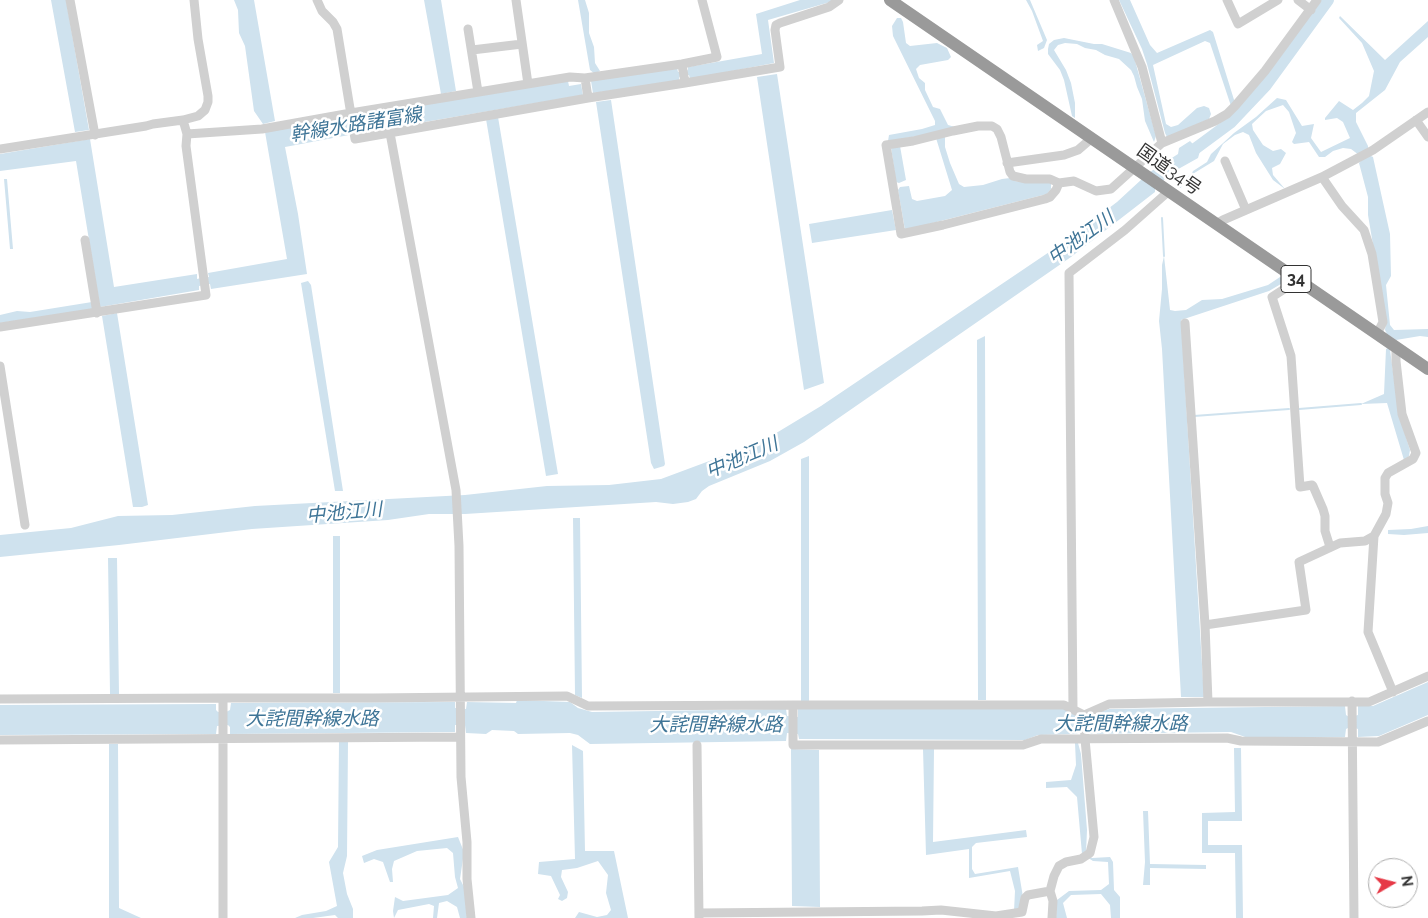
<!DOCTYPE html>
<meta charset="utf-8">
<style>
body{margin:0}
#map{position:relative;width:1428px;height:918px;overflow:hidden;background:#fff;font-family:Raleway,sans-serif}
canvas{display:block}
.north{position:absolute;left:1368px;top:858px;width:50px;height:50px;box-sizing:border-box;background:#fff;border:1px solid #adadad;border-radius:50%;rotate:82deg;font-size:14px;font-weight:700;line-height:20px;text-align:center;color:#333}
.north::after{content:'';display:block;margin:auto;width:18px;height:22px;background:#e63946;clip-path:polygon(50% 0,100% 100%,50% 72%,0 100%)}
</style>
<div id="map">
<canvas width="1428" height="918"></canvas>
<div class="north">N</div>
</div>
<script>
const ctx = document.querySelector('canvas').getContext('2d');
ctx.lineJoin = 'round';
function fillPath(path, color) {
  ctx.fillStyle = color;
  ctx.fill(path, 'evenodd');
}
function toPath(rows) {
  const path = new Path2D();
  for (const r of rows) {
    path.moveTo(r[0], r[1]);
    for (let i = 2; i < r.length; i += 2) path.lineTo(r[i], r[i + 1]);
  }
  return path;
}
function strokePath(path, color, width, dash) {
  ctx.strokeStyle = color;
  ctx.lineWidth = width;
  ctx.lineCap = dash ? 'butt' : 'round';
  ctx.setLineDash(dash || []);
  ctx.stroke(path);
}
function write(font, color, halo, rows, align = 'center') {
  ctx.font = font + ' Raleway,"Noto Sans JP",sans-serif';
  ctx.lineWidth = 5;
  ctx.setLineDash([]);
  ctx.textBaseline = 'middle';
  ctx.strokeStyle = halo;
  ctx.fillStyle = color;
  for (const [text, x, y, turn = 0] of rows) {
    ctx.save();
    ctx.translate(x, y);
    ctx.rotate((+turn || 0) * Math.PI / 180);
    ctx.textAlign = isNaN(turn) ? turn : align;
    if (halo) ctx.strokeText(text, 0, 0);
    ctx.fillText(text, 0, 0);
    ctx.restore();
  }
}
fillPath(toPath([
 [51,0,66,0,89,130,75,132],
 [234,0,254,0,275,121,263,124,254,111,245,46,239,33,238,10],
 [424,0,441,0,456,91,441,94],
 [578,0,585,0,589,13,589,33,594,47,595,63,600,71,595,74,590,70],
 [800,0,832,0,830,2,768,20,774,63,690,79,689,75,687,75,686,71,688,70,688,67,762,54,756,14],
 [1026,0,1030,0,1047,40,1044,48,1038,51,1037,45,1043,41,1032,11],
 [1119,0,1130,0,1150,45,1157,53,1210,30,1213,32,1235,103,1231,106,1210,43,1205,41,1153,65,1166,124,1171,127,1178,125,1197,108,1204,106,1209,108,1211,114,1209,119,1167,137,1165,133,1147,64,1142,49],
 [1340,16,1385,60,1428,21,1428,37,1400,62,1385,90,1356,113,1356,122,1368,146,1368,152,1369,155,1373,157,1390,234,1391,276,1386,285,1390,325,1394,330,1428,329,1428,337,1420,336,1396,340,1387,334,1385,330,1386,322,1368,215,1368,197,1359,163,1363,158,1351,149,1343,148,1333,151,1325,157,1319,157,1309,142,1294,144,1292,142,1296,133,1289,112,1283,105,1266,111,1252,124,1253,130,1263,145,1273,151,1281,149,1286,153,1280,164,1272,168,1273,175,1285,189,1273,180,1256,153,1249,135,1243,132,1235,135,1223,144,1214,161,1191,175,1193,171,1207,162,1211,154,1234,133,1256,117,1277,98,1286,100,1302,126,1314,124,1311,138,1321,152,1350,138,1343,122,1337,118,1325,120,1325,118,1339,101,1353,110,1362,103,1369,96,1374,71,1362,43,1339,18],
 [897,18,901,18,903,22,906,43,910,46,937,43,947,48,951,57,948,60,920,65,916,69,919,78,925,83,925,90,933,107,940,109,948,125,955,127,924,135,888,141,889,135,922,129,935,125,935,121,893,36,892,26],
 [1064,38,1094,44,1102,44,1131,53,1134,57,1156,136,1154,142,1145,121,1142,99,1137,87,1134,76,1131,70,1119,59,1105,55,1096,50,1085,48,1077,44,1065,43,1058,45,1054,50,1066,70,1071,83,1075,103,1075,118,1072,116,1064,80,1060,70,1048,54,1048,49,1049,44,1054,40],
 [677,68,678,72,680,72,681,76,679,77,679,81,593,93,591,81],
 [777,74,824,383,804,390,757,77],
 [568,81,569,86,581,84,583,95,360,133,359,129,350,130,348,131,349,135,285,147,298,214,307,274,211,289,210,284,199,286,199,290,100,307,76,161,0,171,0,154,90,139,114,287,197,274,197,279,201,278,209,277,208,273,287,259,265,132,346,119,347,123,349,123,357,121,357,116],
 [611,100,665,464,664,466,654,469,651,463,596,102],
 [498,117,558,474,546,476,486,119],
 [945,137,945,147,950,163,959,184,964,187,983,185,1002,179,1010,178,1015,181,1020,182,1051,183,1051,189,1047,194,905,230,898,190,900,187,909,186,912,199,917,201,945,196,952,190,936,138],
 [1190,141,1200,151,1198,158,1173,172,1163,181,1150,172,1178,154,1179,148],
 [900,146,906,180,899,183,896,182,891,147],
 [4,179,7,179,13,249,10,249],
 [1142,179,1155,186,1155,192,1071,257,804,442,770,461,709,486,702,491,696,499,688,502,673,504,656,502,465,514,429,514,388,520,252,529,119,545,0,557,0,535,71,528,118,516,172,515,255,506,465,495,547,486,609,485,661,479,763,441,821,406,1067,240,1117,202],
 [892,210,896,230,812,243,809,224],
 [1164,256,1170,310,1175,311,1186,310,1202,300,1222,299,1268,285,1280,277,1286,281,1269,291,1181,320,1204,697,1181,697,1162,349,1159,321,1162,289,1162,265],
 [308,281,311,285,343,491,335,491,301,283],
 [92,302,93,309,0,323,0,315,17,311,30,312],
 [117,313,148,505,142,507,133,507,102,316],
 [985,336,986,700,978,700,977,340],
 [1388,348,1390,350,1399,415,1410,450,1409,456,1404,460,1387,403,1361,404,1384,394,1386,349],
 [809,456,809,702,801,702,801,459],
 [573,518,580,518,582,698,575,695],
 [1428,526,1428,533,1404,535,1388,534,1388,530,1411,529],
 [333,536,340,536,340,693,333,693],
 [108,558,117,558,119,694,110,694],
 [1428,682,1428,715,1379,736,1358,737,1358,729,1355,728,1355,716,1358,715,1358,706,1373,706],
 [517,700,570,702,578,708,592,712,786,709,787,716,798,717,798,709,1061,707,1078,714,1078,719,1088,719,1089,716,1109,709,1345,706,1346,715,1349,717,1348,728,1346,729,1345,737,1248,738,1231,732,1089,734,1089,731,1079,730,1077,734,1038,735,1025,740,799,739,798,734,787,733,786,741,590,744,578,735,570,733,518,734,514,731,492,730,486,734,466,733,465,725,455,725,455,732,230,734,230,727,228,725,217,726,216,734,0,735,0,705,216,704,216,710,218,712,226,712,230,710,231,703,455,702,455,708,466,709,467,702,516,703],
 [339,741,348,741,347,856,343,873,347,894,353,909,353,918,338,918,335,915,313,918,295,918,302,915,326,911,337,906,329,862,338,847],
 [1075,743,1078,743,1081,754,1087,830,1086,853,1092,858,1110,857,1113,862,1114,890,1120,897,1120,918,1111,918,1110,905,1101,894,1071,895,1063,903,1067,918,1056,918,1057,900,1069,891,1101,890,1109,884,1108,862,1093,861,1082,854,1077,797,1067,787,1046,788,1046,782,1071,780,1076,765],
 [109,744,118,744,119,908,141,918,109,918],
 [572,745,583,751,585,851,614,851,628,918,575,918,579,912,597,917,607,915,611,910,606,893,608,875,598,861,577,868,562,870,561,877,568,892,567,898,562,901,558,899,560,895,551,876,538,874,539,862,575,859],
 [1234,748,1241,748,1242,821,1208,821,1208,845,1242,845,1243,918,1236,918,1235,853,1202,853,1202,813,1235,812],
 [791,749,819,750,820,907,792,906],
 [923,749,934,749,933,842,1026,830,1027,837,976,843,972,847,972,869,975,874,1018,867,1023,897,1019,910,1014,911,1015,891,1010,871,969,878,969,849,926,855],
 [1143,811,1148,811,1150,864,1206,865,1206,869,1150,868,1150,885,1143,885,1145,862],
 [458,837,464,852,460,879,464,887,467,918,460,918,457,907,447,901,439,903,437,918,433,918,434,906,429,904,398,910,394,918,393,911,395,897,403,901,448,895,458,888,455,877,453,853,447,848,417,851,394,861,392,869,393,882,390,882,383,862,374,859,364,863,362,856,377,850]
]), '#cfe2ee');
strokePath(toPath([
 [1180,187,1191,175],
 [1162,218,1164,256],
 [1299,409,1361,404],
 [1194,416,1289,409]
]), '#cfe2ee', 2);
strokePath(toPath([
 [1184,157,1230,123,1266,85,1328,0]
]), '#cfe2ee', 12);
strokePath(toPath([
 [70,0,95,135],
 [317,0,322,11,333,22,337,29,355,139,588,98],
 [516,0,528,84],
 [1114,0,1142,67,1162,143],
 [1227,0,1238,24,1278,0],
 [1298,0,1311,10],
 [468,29,478,92],
 [472,50,522,44],
 [682,64,685,83],
 [585,78,588,98,685,83,780,67,775,30,776,25,780,23,829,7,839,0],
 [183,120,187,134,262,129,351,113,570,77,585,78,682,64,717,57,702,0],
 [1416,120,1428,137],
 [978,126,992,126,997,129,1001,137,1010,172,1013,176,1026,179,1050,179,1059,183,1056,190,1050,197,1045,199,943,225,901,234,886,145,913,141,953,131,978,126],
 [390,133,456,490,459,546,461,777,467,842,467,879,471,918],
 [0,149,146,126,153,124,183,120,198,116,205,110,208,102,208,96,198,39,194,0],
 [1225,161,1246,210],
 [1007,163,1064,155,1078,150,1092,138],
 [1322,177,1342,206,1364,230,1372,254,1383,322,1377,334],
 [1059,183,1074,181,1096,191,1111,189,1162,143,1215,121,1227,114,1235,106,1265,71,1317,0],
 [1216,224,1223,220,1322,177,1373,150,1428,112],
 [85,240,97,313],
 [1298,280,1272,297,1291,356,1300,487,1312,485,1313,486,1323,509,1325,516,1325,531,1330,547],
 [1185,323,1205,625],
 [0,327,206,295,186,146,187,134],
 [0,366,25,525],
 [1393,692,1368,632,1374,536,1386,514,1388,503,1385,494,1385,478,1388,473,1413,459,1416,453,1402,414,1396,361,1396,347],
 [0,699,223,698,373,698,567,696,588,706,793,705,793,745,1023,745,1041,739,1227,738,1241,741,1378,742,1428,721],
 [1352,701,1354,918],
 [1208,702,1205,625,1306,610,1299,562,1340,543,1365,541,1374,536],
 [793,705,1064,705,1084,715,1109,704,1208,702,1369,702,1428,676],
 [1073,709,1069,273,1125,230,1169,191],
 [0,740,460,737],
 [697,745,699,918],
 [699,913,922,911,941,910,996,916,1022,912,1025,898,1028,895,1050,891],
 [223,918,223,698],
 [1052,918,1053,901,1050,891,1054,876,1059,866,1066,862,1081,859,1090,853,1094,837,1085,739,1084,715]
]), '#d0d0d0', 9);
strokePath(toPath([
 [890,0,1428,369]
]), '#9a9a9a', 12);
for (const [x, y, w] of [
 [1296,279,30]
]) {
  const box = new Path2D();
  box.roundRect(x - w / 2, y - 13.5, w, 27, 4);
  ctx.fillStyle = '#fff';
  ctx.fill(box);
  strokePath(box, '#333', 1);
}
write('bold 16px', '#333', null, [
 ["34",1296,279]
]);
write('18px', '#333', '#fff', [
 ["国道34号",1169,170,35]
]);
write('italic 19px', '#3f7597', '#fff', [
 ["幹線水路諸富線",356,125,-9],
 ["中池江川",1081,238,-36],
 ["中池江川",742,458,-23],
 ["中池江川",344,513,-5],
 ["大詫間幹線水路",312,719],
 ["大詫間幹線水路",1121,724],
 ["大詫間幹線水路",716,725]
]);
</script>
